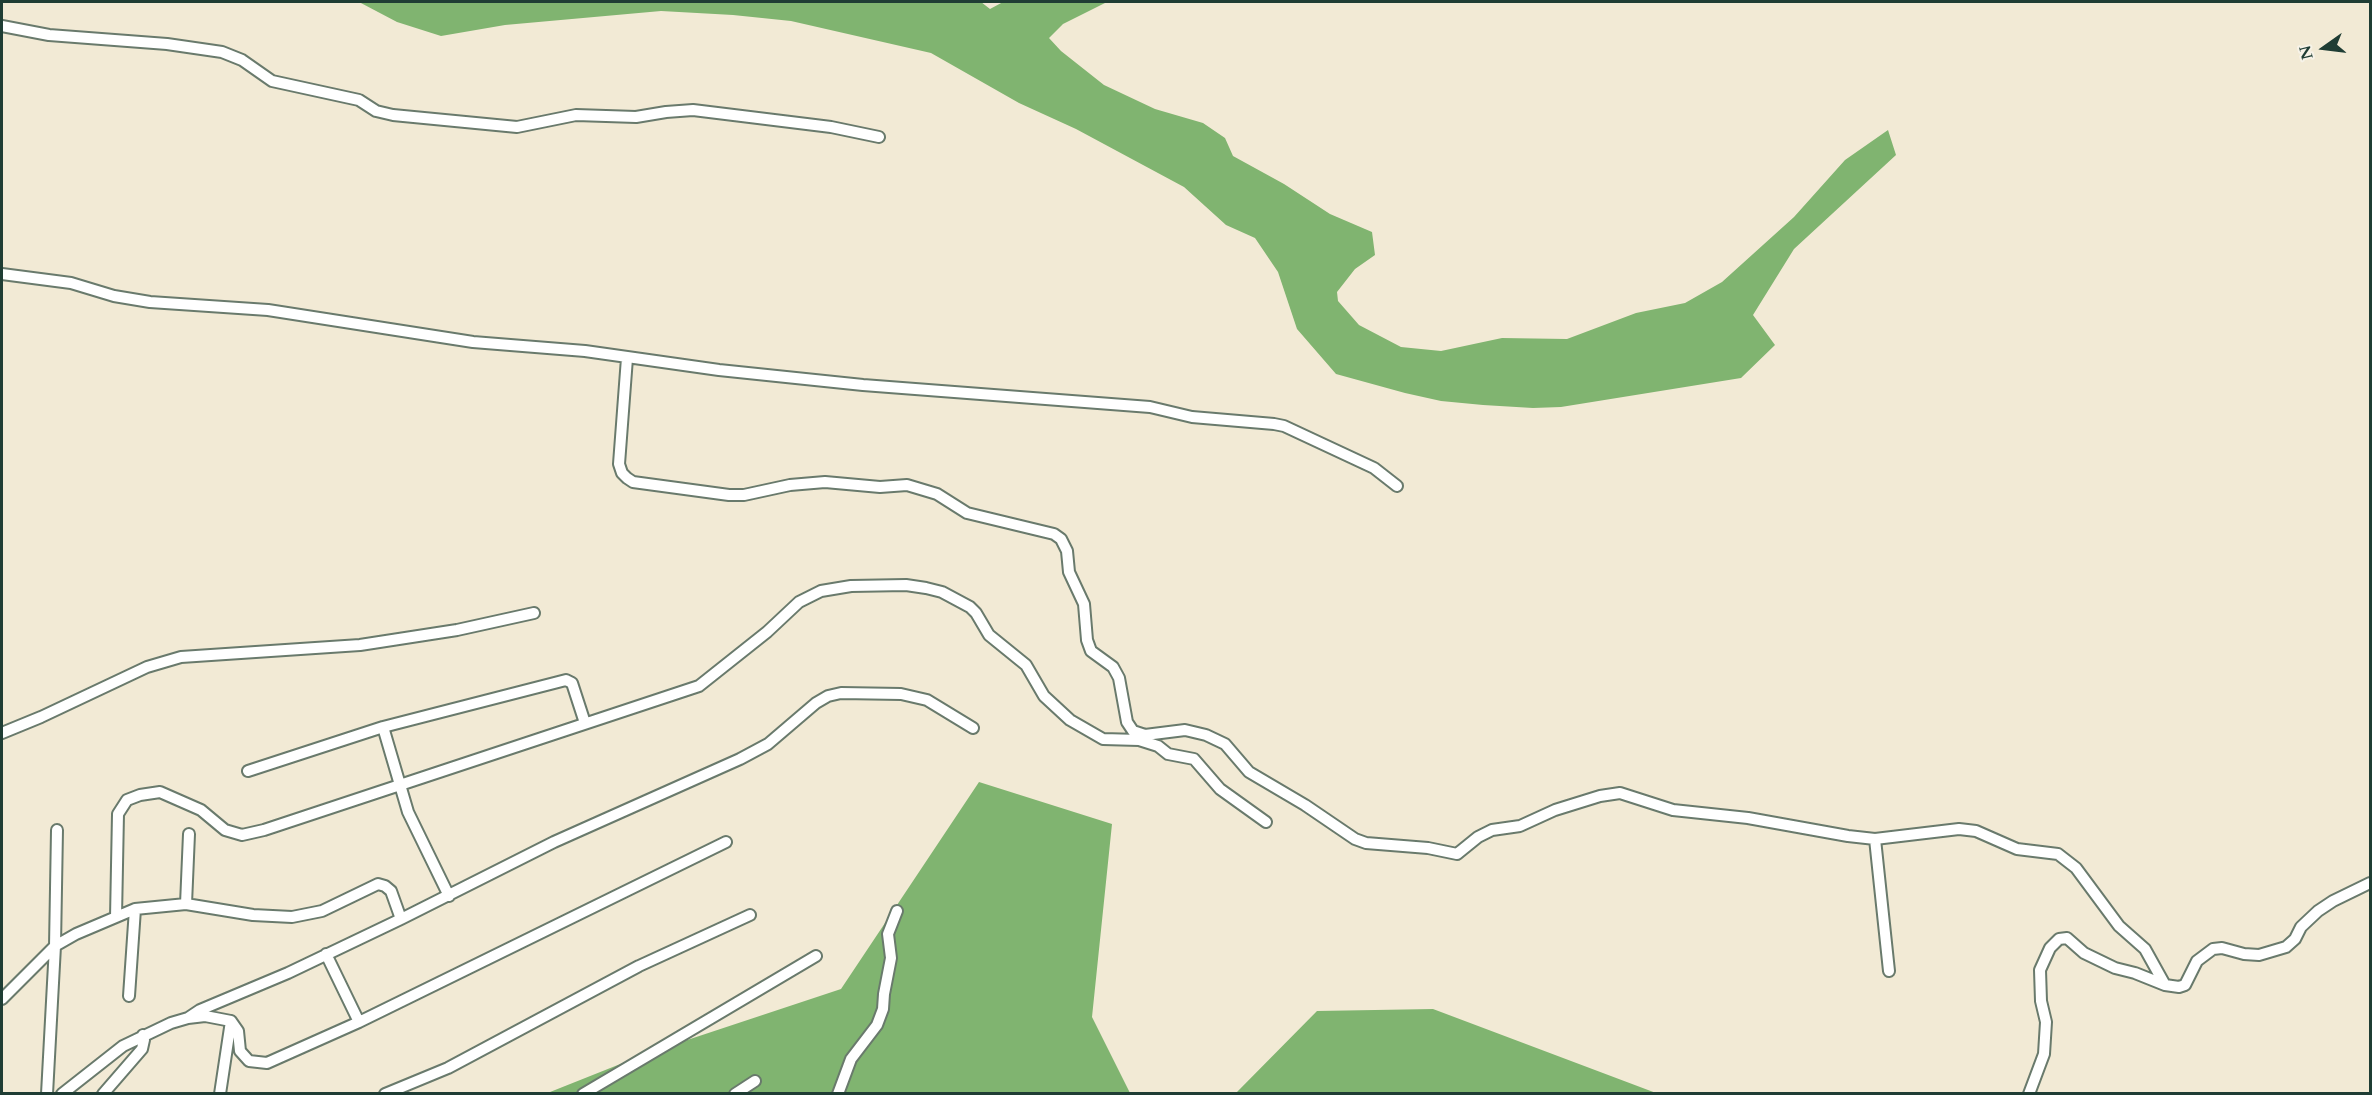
<!DOCTYPE html>
<style>
body{margin:0}
#map{position:relative;width:2372px;height:1095px;overflow:hidden;background:#f2ead5;font-family:Cardo,serif}
canvas{display:block}
.frame{position:absolute;inset:0;border:3px solid #1f3d34;pointer-events:none}
.north{position:absolute;left:2294px;top:18px;width:60px;height:60px;-webkit-text-stroke:4px #f7f3e8;paint-order:stroke;rotate:256deg;font-size:16px;font-weight:700;line-height:24px;text-align:center;color:#1f3d34}
.north::after{content:'';display:block;margin:auto;width:21px;height:27px;background:#1f3d34;clip-path:polygon(50% 0,100% 100%,50% 72%,0 100%)}
</style>
<div id="map">
<canvas width="2372" height="1095"></canvas>
<div class="frame"></div>
<div class="north">N</div>
</div>
<script>
const ctx = document.querySelector('canvas').getContext('2d');
ctx.lineJoin = 'round';
function fillPath(path, color) {
  ctx.fillStyle = color;
  ctx.fill(path, 'evenodd');
}
function toPath(rows) {
  const path = new Path2D();
  for (const r of rows) {
    path.moveTo(r[0], r[1]);
    for (let i = 2; i < r.length; i += 2) path.lineTo(r[i], r[i + 1]);
  }
  return path;
}
function strokePath(path, color, width, dash) {
  ctx.strokeStyle = color;
  ctx.lineWidth = width;
  ctx.lineCap = dash ? 'butt' : 'round';
  ctx.setLineDash(dash || []);
  ctx.stroke(path);
}
fillPath(toPath([
 [359,2,981,2,990,9,1003,2,1107,2,1063,24,1049,38,1061,51,1104,85,1155,109,1203,123,1225,138,1233,156,1284,184,1330,214,1372,232,1375,255,1355,269,1337,292,1338,301,1359,325,1401,347,1441,351,1502,338,1567,339,1636,313,1685,303,1722,282,1794,217,1845,160,1888,130,1896,155,1794,249,1753,315,1775,345,1741,378,1561,407,1533,408,1483,405,1441,401,1405,393,1336,374,1297,329,1278,272,1255,238,1226,225,1184,187,1076,129,1019,103,931,53,791,21,733,15,661,11,505,25,441,36,397,22],
 [979,782,1112,824,1092,1017,1130,1093,545,1094,648,1053,841,989],
 [1433,1009,1656,1093,1236,1093,1317,1011]
]), '#80b470');
const minor = toPath([
 [2,26,49,35,167,44,222,52,242,60,272,81,359,100,376,111,393,115,517,127,576,115,636,117,666,112,693,110,831,127,879,137],
 [2,274,71,283,114,296,150,302,268,310,473,342,585,351,719,370,863,385,1150,407,1192,417,1274,424,1284,426,1374,468,1397,486],
 [627,358,619,464,622,473,627,478,633,482,729,495,744,495,790,485,825,482,880,487,907,485,937,494,967,513,1054,534,1061,539,1067,551,1069,572,1084,604,1087,640,1091,651,1113,667,1119,678,1127,722,1133,731,1145,735,1185,730,1206,735,1225,744,1249,772,1305,805,1355,839,1366,843,1428,848,1457,854,1478,837,1492,830,1520,826,1555,810,1600,796,1620,793,1673,810,1748,818,1848,836,1875,839,1959,829,1976,831,2017,849,2058,854,2076,868,2119,926,2145,949,2165,985,2135,973,2115,968,2084,953,2067,938,2059,939,2050,948,2040,970,2041,1001,2046,1022,2044,1054,2029,1094],
 [383,727,408,812,449,896],
 [2,733,41,717,147,667,181,657,360,645,457,630,534,613],
 [248,771,383,727,566,680,572,683,585,723],
 [1875,839,1889,971],
 [186,904,189,834],
 [116,917,118,814,127,800,140,795,160,792,201,810,225,830,242,835,264,830,699,686,767,632,799,602,821,591,851,586,906,585,926,588,942,592,970,607,976,613,989,635,1026,665,1044,696,1070,720,1103,739,1139,740,1158,746,1168,754,1194,759,1220,789,1266,822],
 [326,954,359,1022],
 [2165,985,2179,987,2185,985,2197,961,2213,949,2222,948,2244,954,2259,955,2286,947,2295,939,2301,927,2318,911,2333,901,2370,883],
 [129,996,135,909],
 [2,999,55,946,76,934,135,909,186,904,253,915,292,917,322,911,378,884,385,886,391,891,401,919],
 [188,1018,200,1010,288,973,401,919,554,842,740,759,768,744,816,703,828,696,841,693,901,694,927,700,973,728],
 [47,1094,55,946,57,830],
 [62,1094,123,1046,171,1023,188,1018,205,1016,231,1021,238,1031,240,1051,249,1061,267,1063,359,1022,726,842],
 [103,1094,142,1049,144,1040,143,1035],
 [220,1094,231,1021],
 [385,1094,448,1068,639,966,750,915],
 [583,1094,816,956],
 [735,1094,755,1081],
 [838,1094,851,1059,877,1025,883,1009,884,994,891,958,888,934,897,911]
]);
strokePath(minor, '#697a6c', 14);
strokePath(minor, '#fff', 10);
</script>
